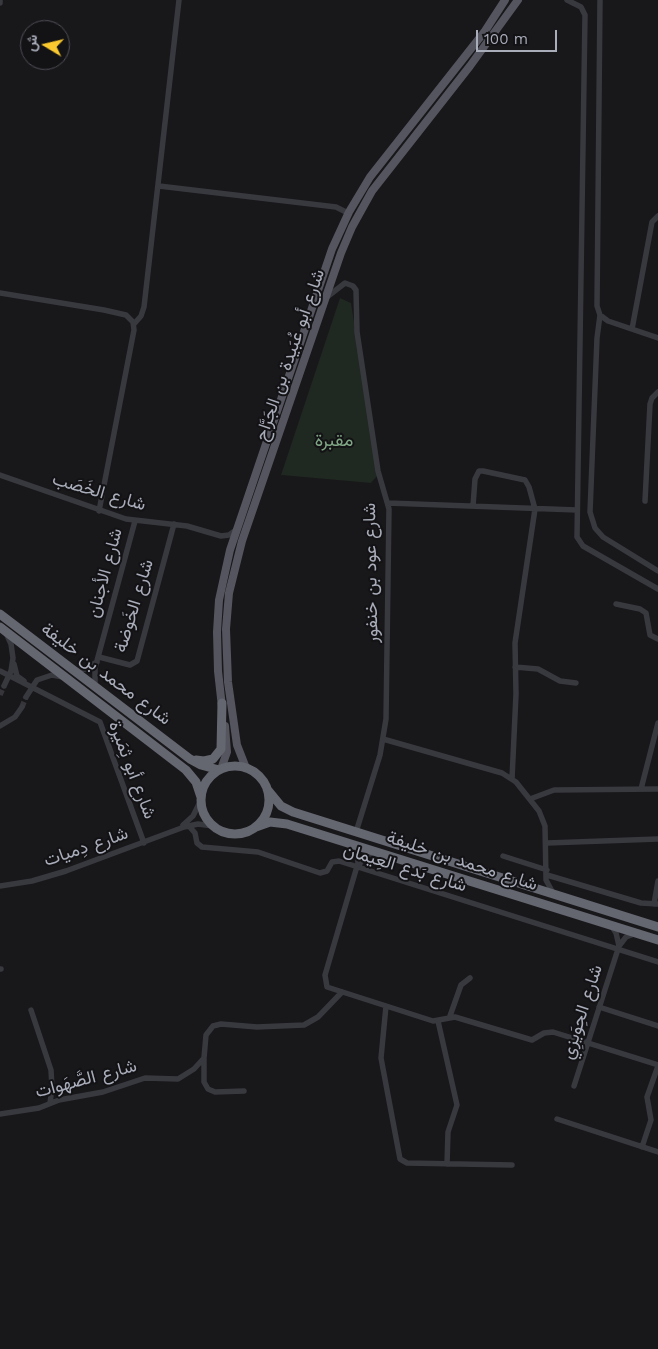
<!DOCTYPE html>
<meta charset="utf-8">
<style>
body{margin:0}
#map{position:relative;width:658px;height:1349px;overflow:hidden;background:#18171a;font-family:"Work Sans",Vazirmatn,sans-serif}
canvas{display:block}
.north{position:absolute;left:20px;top:20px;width:50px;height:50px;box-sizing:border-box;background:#131215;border:1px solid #4f5057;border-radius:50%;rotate:279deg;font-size:14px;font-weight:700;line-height:20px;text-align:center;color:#a9adba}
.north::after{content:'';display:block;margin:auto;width:18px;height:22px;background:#fac92f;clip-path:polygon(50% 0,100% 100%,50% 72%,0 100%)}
.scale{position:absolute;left:476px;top:30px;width:81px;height:22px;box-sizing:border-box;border:2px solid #a9adba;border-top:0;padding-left:6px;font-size:15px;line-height:18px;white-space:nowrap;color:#a9adba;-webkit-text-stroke:4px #131215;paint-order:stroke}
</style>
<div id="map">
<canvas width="658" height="1349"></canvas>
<div class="north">ش</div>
<div class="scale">100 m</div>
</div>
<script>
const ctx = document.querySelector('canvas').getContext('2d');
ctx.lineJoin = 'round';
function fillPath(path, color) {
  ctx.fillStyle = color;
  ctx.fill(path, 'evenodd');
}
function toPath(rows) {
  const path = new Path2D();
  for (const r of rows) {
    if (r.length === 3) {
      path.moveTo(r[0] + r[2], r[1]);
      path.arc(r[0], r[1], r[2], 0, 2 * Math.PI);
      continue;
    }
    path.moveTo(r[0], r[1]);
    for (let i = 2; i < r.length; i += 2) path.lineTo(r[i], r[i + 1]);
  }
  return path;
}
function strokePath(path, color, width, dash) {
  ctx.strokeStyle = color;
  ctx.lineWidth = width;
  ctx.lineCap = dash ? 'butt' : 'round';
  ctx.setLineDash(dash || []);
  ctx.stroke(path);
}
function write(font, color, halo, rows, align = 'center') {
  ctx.font = font + ' "Work Sans",Vazirmatn,sans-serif';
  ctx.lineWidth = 4;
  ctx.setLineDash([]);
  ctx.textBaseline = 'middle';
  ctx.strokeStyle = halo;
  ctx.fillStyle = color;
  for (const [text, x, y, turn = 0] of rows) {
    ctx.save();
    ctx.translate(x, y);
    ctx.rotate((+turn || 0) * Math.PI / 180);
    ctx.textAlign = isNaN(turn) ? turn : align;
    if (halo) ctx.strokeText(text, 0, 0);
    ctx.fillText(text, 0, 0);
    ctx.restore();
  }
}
fillPath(toPath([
 [340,298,351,303,378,475,371,483,281,475]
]), '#1f2821');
strokePath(toPath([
 [0,695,4,686],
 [22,707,26,697]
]), '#35353a', 5.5, [5.5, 3]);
strokePath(toPath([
 [567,0,581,7,585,15,577,537,583,546,658,589],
 [600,0,597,306,600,315,608,321,658,338],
 [0,3,0,0],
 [159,186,336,207,348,213],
 [0,293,104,310,126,315,133,322,134,330,99,511],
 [327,297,345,283,353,286,356,290,357,332,378,471,389,509,386,719,380,755,356,832],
 [600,315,597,338,590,512,595,528,603,537,658,571],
 [134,324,141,316,144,307,179,0],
 [632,329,652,222,658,216],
 [0,475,126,519,187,526,221,536,229,535,236,530],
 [645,501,650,404,652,398,658,392],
 [388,503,577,510],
 [473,506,475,479,479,471,483,471,525,480,529,487,535,509,515,643,516,694,512,779],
 [616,604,640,609,646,613,650,635,658,639],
 [99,657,130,665,137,661,174,524],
 [14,664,17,676,24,681],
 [515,667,538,669,560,681,576,683],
 [0,671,100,722,144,843],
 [75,671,85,669,97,662],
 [4,686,11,671,13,658,11,644,6,633],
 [95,686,95,668,135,521],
 [26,697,37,680,52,675,63,677],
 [0,726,15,717,22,707],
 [383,739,502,773,516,782,539,811,545,826,546,880,553,893],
 [641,789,658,723],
 [530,799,554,790,658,789],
 [183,825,193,816,201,800],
 [188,825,195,833,197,843,202,847,258,852,320,873,327,871,332,862,339,861,658,962],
 [547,843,658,839],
 [352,844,357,852,358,863,325,975,327,987,433,1021,455,1017,532,1040,544,1033,553,1032,658,1065],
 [503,856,547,870],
 [359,865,365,856,374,852],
 [547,875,641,903,658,904],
 [0,886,32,881,66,871,184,827,198,824,213,826],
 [654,904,658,881],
 [611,925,616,933,619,946],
 [0,969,1,969],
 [386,1006,381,1058,400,1159,407,1163,512,1165],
 [599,1007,658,1026],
 [31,1010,51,1070,52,1088,50,1103],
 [450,1016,461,985,470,978],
 [438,1021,457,1105,448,1132,447,1164],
 [204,1058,204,1082,208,1089,215,1092,244,1091],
 [574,1086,619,946,626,937,634,934],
 [0,1114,39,1108,59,1100,103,1092,145,1078,178,1079,194,1069,204,1058,206,1035,213,1026,221,1024,257,1027,304,1025,318,1017,342,992],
 [557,1119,658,1152],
 [642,1147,651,1120,647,1097,658,1066]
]), '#38393f', 5.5);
strokePath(toPath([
 [222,707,218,671,217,632,219,600,230,550,332,249,349,212,370,177,485,31,505,0],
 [246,768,237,745,228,682,226,629,229,593,242,541,341,253,352,227,372,191,470,66,518,0],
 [221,769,227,752,225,726]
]), '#54555e', 8);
strokePath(toPath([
 [0,614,190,759,201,765,219,770],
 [0,627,186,770,196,782,201,797],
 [196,760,204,761,213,759,221,749,222,703],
 [235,800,34],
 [267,789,281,806,293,812,658,927],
 [256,827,270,822,287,824,658,940]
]), '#646670', 9);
write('18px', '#a9adba', '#131215', [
 ["شارع أبو عُبَيدة بن الجَرَّاح",290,355,-71],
 ["شارع الخَصَب",99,492,16],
 ["شارع الأجنان",105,573,-75],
 ["شارع عود بن خنفور",371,573,-91],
 ["شارع الخَوضة",134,606,-73],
 ["شارع محمد بن خليفة",106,674,37],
 ["شارع أبو ثِمَيرة",132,770,69],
 ["شارع دِميات",86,847,-19],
 ["شارع محمد بن خليفة",462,861,18],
 ["شارع بَدع العِيمان",405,868,17],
 ["شارع الحِوَيزِي",582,1012,-72],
 ["شارع الصَّهَوات",86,1079,-15]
]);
write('18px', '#7fa685', '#131215', [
 ["مقبرة",334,441]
]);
</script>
